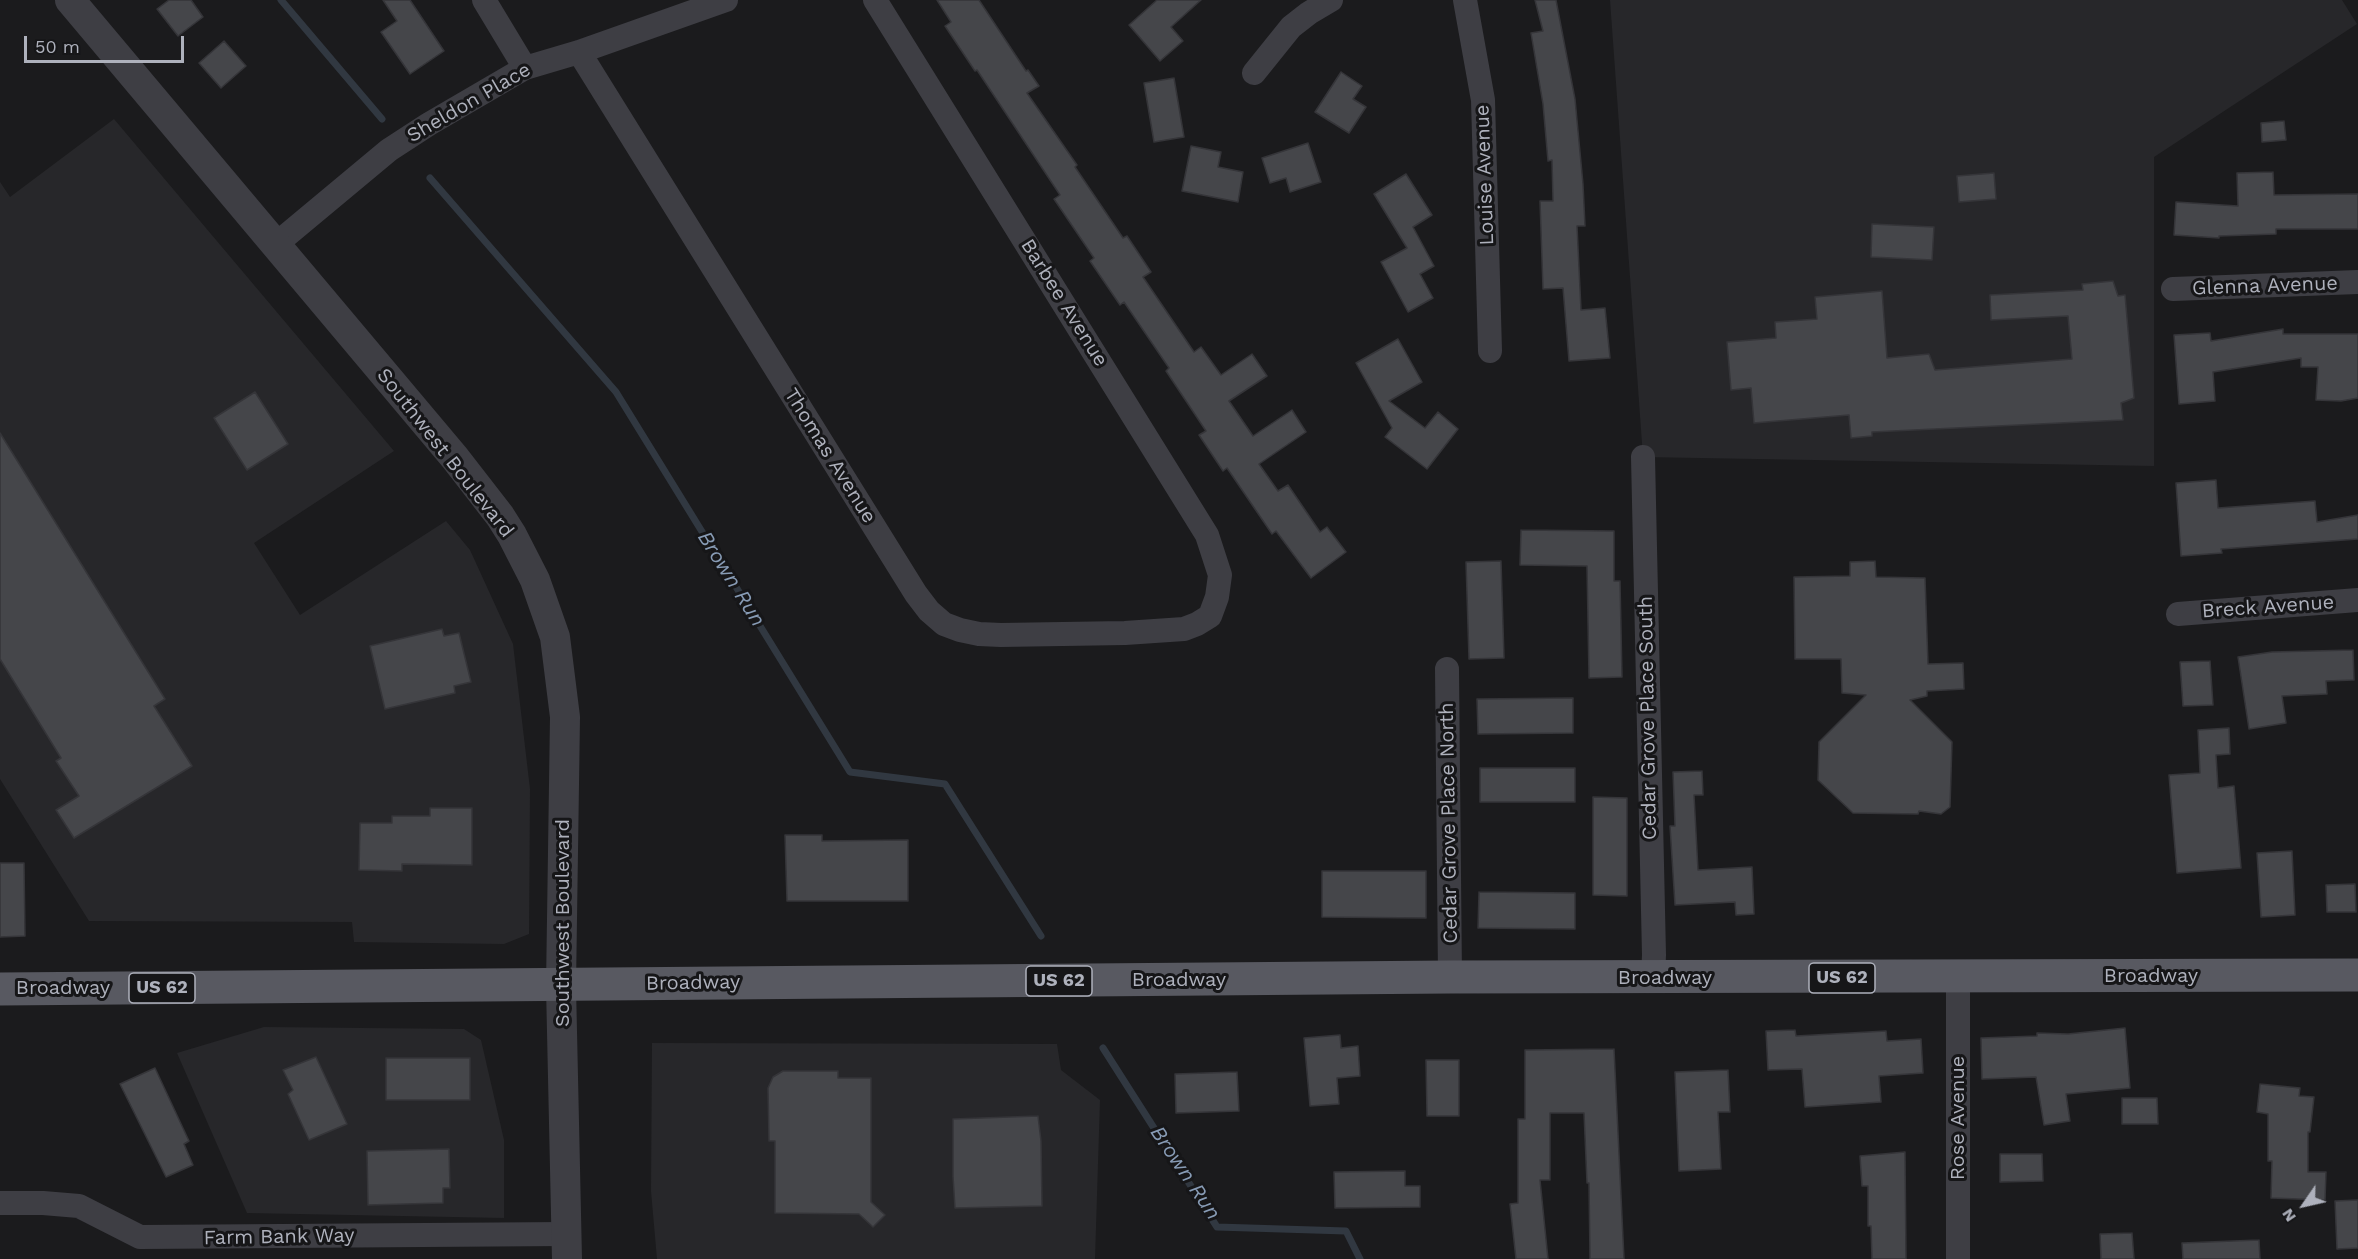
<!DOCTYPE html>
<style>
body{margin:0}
#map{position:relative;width:2358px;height:1259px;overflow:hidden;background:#1b1b1d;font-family:"Work Sans",sans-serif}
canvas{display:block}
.north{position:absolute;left:2274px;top:1175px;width:60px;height:60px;-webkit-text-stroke:4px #161618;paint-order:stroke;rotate:236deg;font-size:16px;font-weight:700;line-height:24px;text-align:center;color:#aeb1bc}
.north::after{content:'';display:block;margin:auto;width:21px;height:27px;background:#aeb1bc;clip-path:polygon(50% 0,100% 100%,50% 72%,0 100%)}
.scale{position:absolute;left:24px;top:36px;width:160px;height:27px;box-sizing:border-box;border:3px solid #aeb1bc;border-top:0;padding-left:8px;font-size:18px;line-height:21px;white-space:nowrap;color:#aeb1bc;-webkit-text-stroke:4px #161618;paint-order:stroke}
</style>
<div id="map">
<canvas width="2358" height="1259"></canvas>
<div class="north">N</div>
<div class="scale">50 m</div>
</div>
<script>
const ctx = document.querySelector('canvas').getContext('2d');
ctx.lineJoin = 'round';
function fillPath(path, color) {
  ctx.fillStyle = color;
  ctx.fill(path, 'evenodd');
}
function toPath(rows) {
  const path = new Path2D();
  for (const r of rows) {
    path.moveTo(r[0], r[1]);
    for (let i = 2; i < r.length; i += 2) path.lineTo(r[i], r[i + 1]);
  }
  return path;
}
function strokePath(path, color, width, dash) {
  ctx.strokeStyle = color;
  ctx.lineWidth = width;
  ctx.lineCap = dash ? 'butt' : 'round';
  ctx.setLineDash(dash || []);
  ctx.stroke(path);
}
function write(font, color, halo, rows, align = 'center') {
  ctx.font = font + ' "Work Sans",sans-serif';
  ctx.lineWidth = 6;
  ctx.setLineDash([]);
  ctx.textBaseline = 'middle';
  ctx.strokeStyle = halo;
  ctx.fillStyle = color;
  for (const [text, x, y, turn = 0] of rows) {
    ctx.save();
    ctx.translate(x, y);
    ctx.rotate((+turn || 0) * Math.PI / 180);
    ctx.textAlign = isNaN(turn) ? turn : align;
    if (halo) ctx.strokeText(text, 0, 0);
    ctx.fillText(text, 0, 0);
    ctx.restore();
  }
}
fillPath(toPath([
 [1610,0,2342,0,2357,24,2154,157,2154,466,1643,457],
 [114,119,394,451,254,543,300,615,446,521,470,550,513,644,530,789,529,934,504,944,354,942,352,922,89,921,0,779,0,182,10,197],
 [264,1027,464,1029,481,1040,504,1140,504,1218,247,1213,177,1053],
 [652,1043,1057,1044,1061,1070,1100,1100,1095,1259,657,1259,651,1191]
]), '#27272a');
strokePath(toPath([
 [281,0,382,119],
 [430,178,616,392,850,772,945,784,1041,936],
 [1103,1048,1217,1227,1346,1231,1360,1259]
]), '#313841', 7);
const building = toPath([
 [169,0,191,0,203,17,178,36,157,9,169,0],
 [383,0,410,0,444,51,410,74,381,32,397,21,383,0],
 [937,0,979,0,1026,71,1028,70,1039,86,1027,93,1077,165,1075,167,1123,238,1127,236,1151,272,1143,277,1194,352,1201,347,1221,375,1252,354,1267,376,1229,401,1253,436,1292,410,1306,432,1259,464,1278,491,1288,485,1320,532,1327,527,1346,552,1311,578,1276,531,1272,534,1227,468,1223,471,1199,435,1206,431,1166,371,1169,368,1124,302,1120,305,1090,261,1094,258,1054,199,1060,195,977,70,975,71,945,26,951,22,937,0],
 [1157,0,1201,0,1171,27,1183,41,1160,61,1129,25,1157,0],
 [1535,0,1556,0,1575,99,1583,184,1585,226,1577,226,1581,310,1605,308,1610,358,1569,361,1563,288,1543,289,1540,201,1553,201,1552,160,1548,161,1543,104,1531,33,1543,31,1535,0],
 [224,41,246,66,221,88,199,63,224,41],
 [1341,72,1362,86,1353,99,1366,107,1349,133,1315,112,1341,72],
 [1174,78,1184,137,1154,142,1144,83,1174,78],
 [2284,121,2286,140,2262,142,2261,123,2284,121],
 [1308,143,1321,182,1290,192,1286,178,1270,183,1262,158,1308,143],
 [1191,146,1221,152,1218,167,1243,172,1238,202,1182,191,1191,146],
 [2273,172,2274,195,2358,194,2358,229,2276,229,2276,234,2219,236,2219,238,2174,235,2176,202,2238,206,2237,173,2273,172],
 [1994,173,1996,199,1959,202,1957,176,1994,173],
 [1406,174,1432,215,1413,227,1434,266,1420,274,1433,298,1408,312,1381,262,1407,248,1374,194,1406,174],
 [1872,224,1934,227,1932,260,1871,257,1872,224],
 [2113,281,2118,296,2125,295,2134,398,2121,403,2123,420,1872,432,1872,436,1851,438,1849,415,1754,423,1751,388,1731,390,1727,342,1776,338,1775,322,1817,319,1815,297,1882,291,1887,358,1929,354,1935,370,2072,359,2068,316,1991,320,1990,295,2083,290,2082,284,2113,281],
 [2283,329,2283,334,2358,334,2358,398,2341,401,2316,400,2318,367,2301,367,2301,358,2213,372,2215,401,2179,404,2174,335,2210,333,2211,341,2283,329],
 [1398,339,1422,382,1389,401,1425,428,1438,412,1458,429,1427,469,1385,437,1392,428,1356,363,1398,339],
 [255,392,288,444,247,470,214,418,255,392],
 [0,433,165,699,154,706,192,766,74,838,56,810,79,796,56,761,61,758,0,659,0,433],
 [2216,480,2218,508,2315,501,2317,522,2358,515,2358,539,2221,549,2222,553,2181,556,2176,483,2216,480],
 [1521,530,1614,531,1614,581,1620,581,1622,677,1589,678,1587,566,1520,565,1521,530],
 [1501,561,1504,658,1469,659,1466,562,1501,561],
 [1875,561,1876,577,1925,578,1928,664,1963,663,1964,689,1927,691,1927,696,1910,700,1952,742,1950,807,1941,814,1919,811,1918,814,1853,813,1818,780,1819,742,1866,695,1842,693,1841,659,1795,659,1794,577,1850,576,1850,562,1875,561],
 [442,629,444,636,459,633,471,682,454,686,455,693,385,709,370,646,442,629],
 [2353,650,2354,680,2326,681,2327,694,2282,696,2286,723,2249,729,2238,657,2272,652,2353,650],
 [2210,661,2213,705,2183,706,2180,662,2210,661],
 [1573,698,1573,733,1478,734,1477,699,1573,698],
 [2229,728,2230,754,2216,755,2218,788,2234,786,2241,868,2177,873,2169,775,2200,773,2198,730,2229,728],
 [1480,768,1575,768,1575,802,1480,802,1480,768],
 [1702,771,1703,795,1694,795,1698,870,1752,867,1754,914,1736,915,1735,902,1675,905,1670,826,1675,826,1673,772,1702,771],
 [1593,797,1627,798,1627,896,1593,895,1593,797],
 [430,808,472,808,472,865,402,864,402,871,359,870,360,823,392,823,392,816,430,816,430,808],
 [785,835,822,835,822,841,908,840,908,901,787,901,785,835],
 [2292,851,2295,915,2261,917,2257,853,2292,851],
 [0,863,24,863,25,936,0,937,0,863],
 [1322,871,1426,871,1426,918,1322,917,1322,871],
 [2355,884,2356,912,2327,912,2326,885,2355,884],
 [1479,892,1575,893,1575,929,1478,928,1479,892],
 [2125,1028,2130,1088,2066,1094,2070,1121,2044,1125,2036,1077,1982,1079,1981,1038,2037,1036,2037,1033,2068,1034,2125,1028],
 [1795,1030,1796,1036,1886,1031,1887,1041,1921,1039,1923,1073,1879,1076,1881,1102,1805,1107,1802,1069,1768,1070,1766,1031,1795,1030],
 [1340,1035,1341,1048,1358,1046,1360,1076,1337,1078,1339,1104,1310,1106,1304,1038,1340,1035],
 [1614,1049,1624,1259,1590,1259,1589,1183,1587,1183,1584,1113,1550,1113,1550,1180,1540,1180,1548,1259,1516,1259,1510,1204,1518,1203,1518,1119,1525,1119,1525,1050,1614,1049],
 [316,1057,347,1124,309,1140,288,1094,293,1090,283,1070,316,1057],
 [386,1058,470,1058,470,1100,386,1100,386,1058],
 [1426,1060,1459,1060,1459,1116,1427,1116,1426,1060],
 [155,1068,189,1141,184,1144,193,1165,166,1177,120,1084,155,1068],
 [1728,1070,1730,1112,1718,1112,1721,1169,1679,1171,1675,1072,1728,1070],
 [783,1071,838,1071,838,1078,871,1078,871,1202,885,1215,873,1227,859,1214,775,1213,775,1141,769,1141,768,1088,773,1077,783,1071],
 [1237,1072,1239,1111,1176,1113,1175,1074,1237,1072],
 [2260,1084,2300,1088,2299,1096,2314,1097,2310,1132,2308,1132,2308,1172,2326,1172,2325,1200,2271,1198,2272,1161,2268,1161,2268,1114,2257,1112,2260,1084],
 [2122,1098,2157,1098,2158,1124,2122,1124,2122,1098],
 [1038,1116,1041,1141,1042,1206,955,1208,953,1176,953,1119,1038,1116],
 [449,1149,450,1188,443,1188,443,1203,368,1205,367,1151,449,1149],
 [1905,1152,1906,1259,1872,1259,1871,1226,1868,1226,1868,1186,1862,1186,1860,1156,1905,1152],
 [2000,1154,2042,1154,2043,1181,2000,1182,2000,1154],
 [1405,1171,1405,1186,1420,1186,1420,1207,1335,1208,1334,1172,1405,1171],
 [2358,1200,2358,1248,2337,1249,2335,1201,2358,1200],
 [2132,1233,2134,1259,2101,1259,2100,1234,2132,1233],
 [2259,1240,2260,1259,2183,1259,2182,1243,2259,1240]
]);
fillPath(building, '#45464a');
strokePath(building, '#353539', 1.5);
strokePath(toPath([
 [484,0,525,68],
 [1465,0,1483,100,1490,351],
 [579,52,916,594,929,611,944,624,960,630,979,634,1001,635,1125,633,1184,629,1197,624,1210,616,1217,597,1220,575,1207,535,875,0],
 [1254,73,1291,27,1309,13,1331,0],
 [275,245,389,150,429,124,525,68,579,52,726,0],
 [2173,289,2358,282],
 [1643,457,1654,955,1653,978],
 [2178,614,2358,600],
 [1447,669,1450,977],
 [1958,977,1958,1259],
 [0,1203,43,1203,79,1206,140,1237,566,1234]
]), '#3e3e44', 24);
strokePath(toPath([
 [70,0,455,458,500,516,512,535,535,580,555,637,565,717,561,986,567,1259]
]), '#3e3e44', 30);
strokePath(toPath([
 [0,989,1450,977,2358,975]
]), '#585961', 33);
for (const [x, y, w] of [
 [1842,978,66],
 [1059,981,66],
 [162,988,66]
]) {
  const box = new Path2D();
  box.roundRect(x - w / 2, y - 15, w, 30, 4.5);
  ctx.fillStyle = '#161618';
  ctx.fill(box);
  strokePath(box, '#aeb1bc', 1.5);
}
write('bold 18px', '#aeb1bc', null, [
 ["US 62",1842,978],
 ["US 62",1059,981],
 ["US 62",162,988]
]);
write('20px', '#aeb1bc', '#161618', [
 ["Sheldon Place",469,103,-30],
 ["Louise Avenue",1485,175,-92],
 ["Glenna Avenue",2265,286,-2],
 ["Barbee Avenue",1064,303,58],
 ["Southwest Boulevard",445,453,52],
 ["Thomas Avenue",830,456,58],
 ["Breck Avenue",2268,607,-4],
 ["Cedar Grove Place South",1648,718,-91],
 ["Cedar Grove Place North",1449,823,-91],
 ["Southwest Boulevard",563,923,-90],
 ["Broadway",2151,976],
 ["Broadway",1665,978],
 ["Broadway",1179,980],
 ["Broadway",693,983,-1],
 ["Broadway",63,988],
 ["Rose Avenue",1958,1118,-90],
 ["Farm Bank Way",279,1237,-1]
]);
write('italic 21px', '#879bb5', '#161618', [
 ["Brown Run",731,579,58],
 ["Brown Run",1185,1173,56]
]);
</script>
